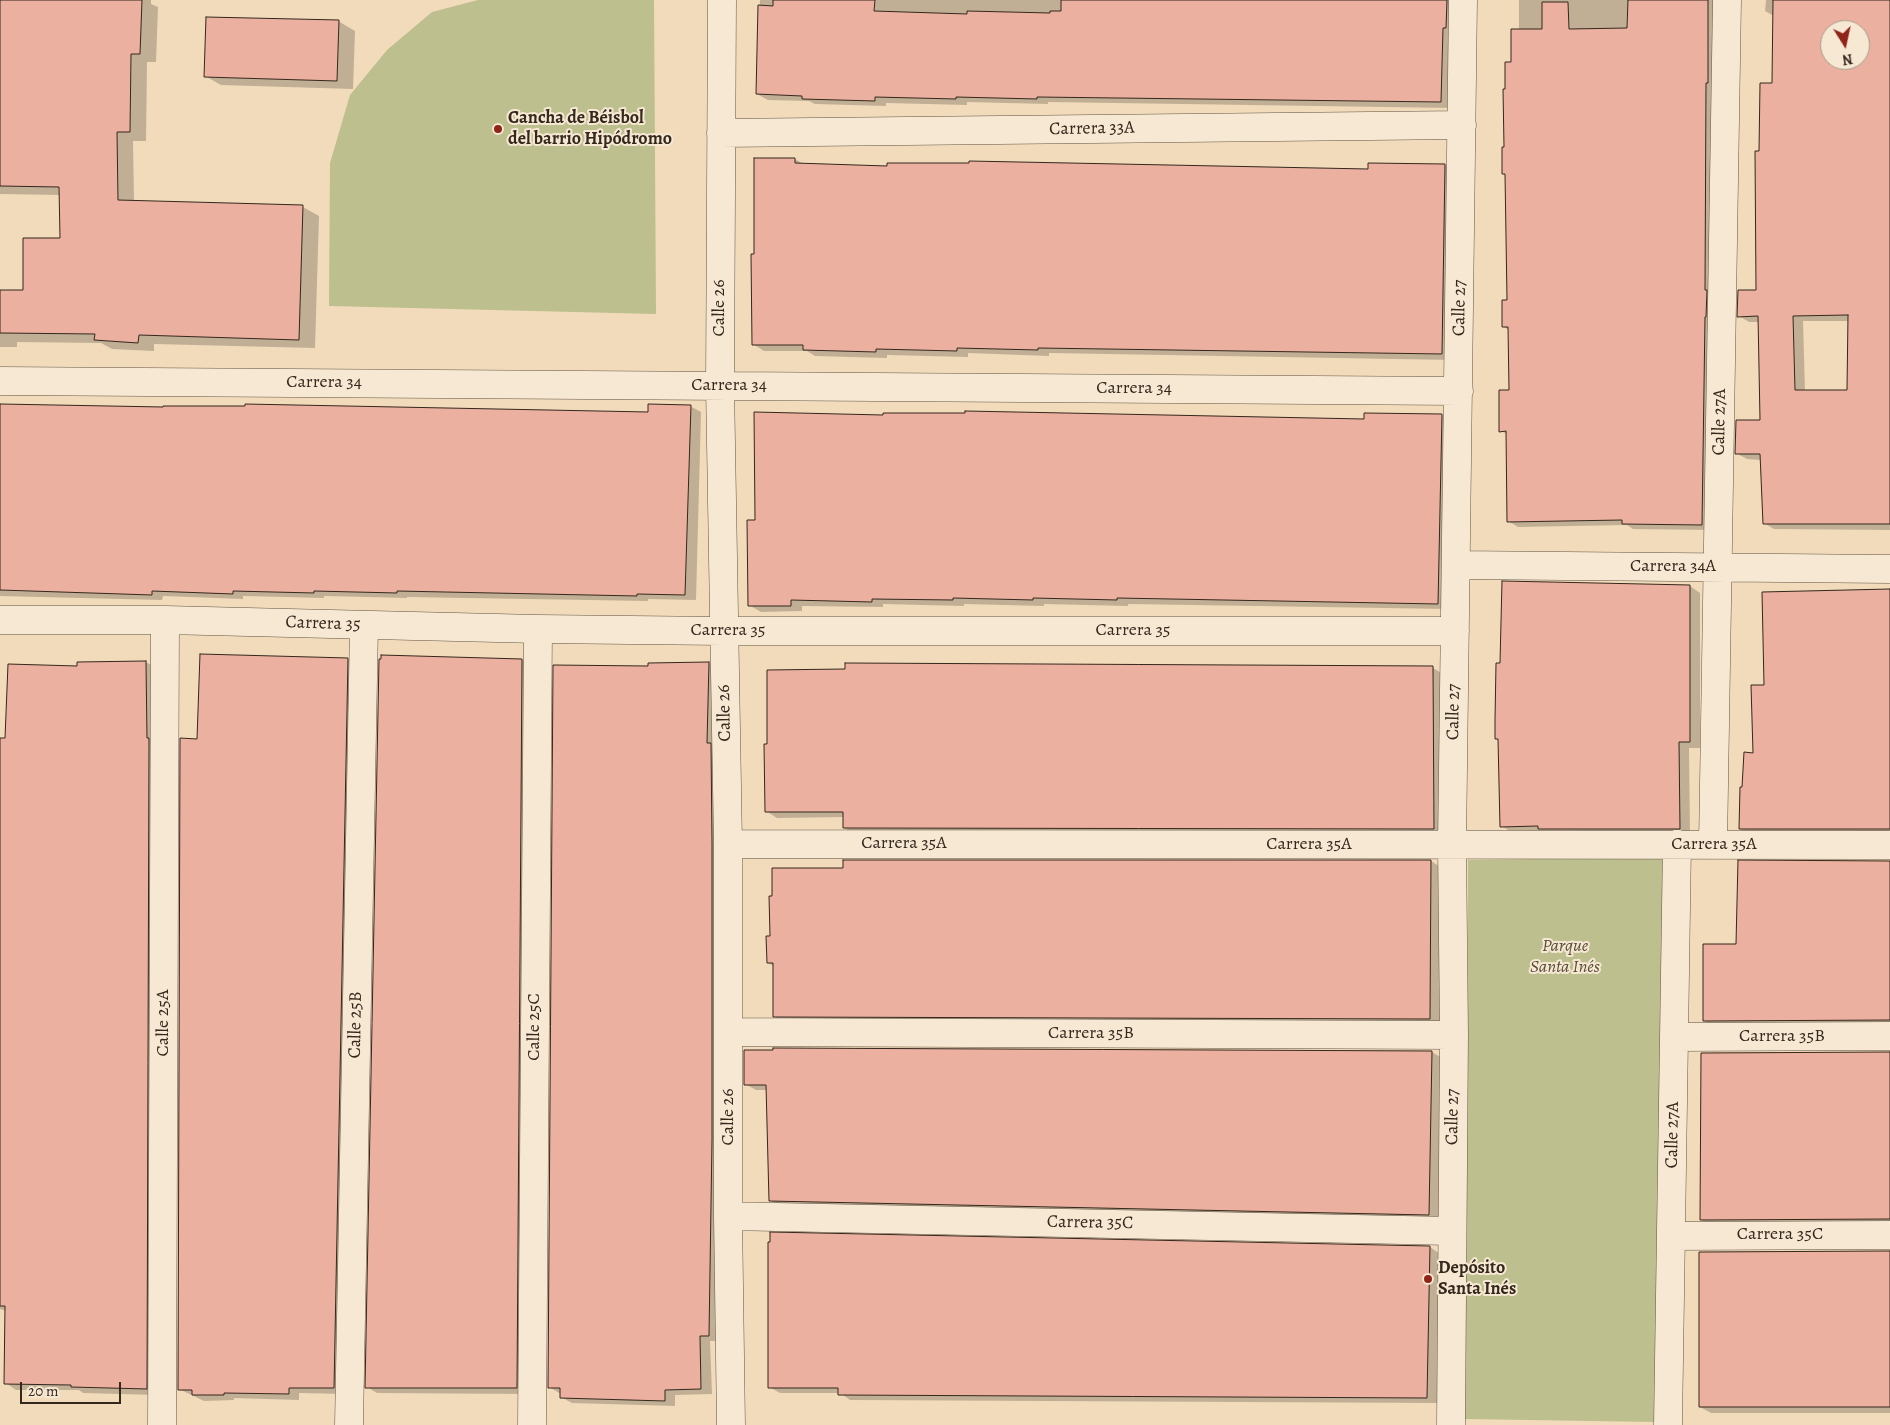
<!DOCTYPE html>
<meta charset="utf-8">
<style>
body{margin:0}
#map{position:relative;width:1890px;height:1425px;overflow:hidden;background:#f1dbbb;font-family:Alegreya,serif}
canvas{display:block}
.north{position:absolute;left:1820px;top:20px;width:50px;height:50px;box-sizing:border-box;background:#f6e8d3;border:1px solid #a89b8a;border-radius:50%;rotate:170deg;font-size:14px;font-weight:700;line-height:20px;text-align:center;color:#34271c}
.north::after{content:'';display:block;margin:auto;width:18px;height:22px;background:#8f2418;clip-path:polygon(50% 0,100% 100%,50% 72%,0 100%)}
.scale{position:absolute;left:20px;top:1382px;width:101px;height:22px;box-sizing:border-box;border:2px solid #34271c;border-top:0;padding-left:6px;font-size:15px;line-height:18px;white-space:nowrap;color:#34271c;-webkit-text-stroke:4px #f6e8d3;paint-order:stroke}
</style>
<div id="map">
<canvas width="1890" height="1425"></canvas>
<div class="north">N</div>
<div class="scale">20 m</div>
</div>
<script>
const ctx = document.querySelector('canvas').getContext('2d');
ctx.lineJoin = 'round';
function fillPath(path, color) {
  ctx.fillStyle = color;
  ctx.fill(path, 'evenodd');
}
function toPath(rows) {
  const path = new Path2D();
  for (const r of rows) {
    path.moveTo(r[0], r[1]);
    for (let i = 2; i < r.length; i += 2) path.lineTo(r[i], r[i + 1]);
  }
  return path;
}
function strokePath(path, color, width, dash) {
  ctx.strokeStyle = color;
  ctx.lineWidth = width;
  ctx.lineCap = dash ? 'butt' : 'round';
  ctx.setLineDash(dash || []);
  ctx.stroke(path);
}
function write(font, color, halo, rows, align = 'center') {
  ctx.font = font + ' Alegreya,serif';
  ctx.lineWidth = 4;
  ctx.setLineDash([]);
  ctx.textBaseline = 'middle';
  ctx.strokeStyle = halo;
  ctx.fillStyle = color;
  for (const [text, x, y, turn = 0] of rows) {
    ctx.save();
    ctx.translate(x, y);
    ctx.rotate((+turn || 0) * Math.PI / 180);
    ctx.textAlign = isNaN(turn) ? turn : align;
    if (halo) ctx.strokeText(text, 0, 0);
    ctx.fillText(text, 0, 0);
    ctx.restore();
  }
}
fillPath(toPath([
 [478,0,654,0,656,314,329,306,330,163,350,95,387,50,432,12],
 [1665,857,1656,1422,1465,1419,1468,860]
]), '#bdbf8e');
fillPath(toPath([
 [0,0,151,0,151,4,158,7,156,62,147,62,146,141,133,141,134,202,303,207,319,216,315,348,154,344,154,351,112,349,101,343,17,342,17,347,0,347,0,291,24,291,61,239,61,195,0,194],
 [760,0,1458,0,1452,108,1048,102,1048,104,967,102,967,105,886,103,886,106,815,104,809,101,768,100,757,94],
 [1519,0,1718,0,1712,530,1633,529,1627,525,1518,527,1508,521,1507,434,1501,431,1510,391,1509,330,1504,327,1508,301,1506,175,1504,173,1504,91,1507,91,1519,31],
 [1766,0,1890,0,1890,530,1774,529,1764,523,1761,460,1747,459,1736,453,1761,421,1760,322,1749,322,1739,316,1757,291,1760,152,1774,85,1774,16,1765,11],
 [1830,30,1860,30,1860,60,1830,60],
 [1803,321,1849,321,1848,391,1805,391],
 [338,21,355,31,353,89,221,85,205,76],
 [755,159,795,159,805,165,888,167,1369,170,1445,165,1456,172,1453,360,1049,353,1049,356,968,353,968,357,887,355,887,358,815,356,807,351,764,351,753,344],
 [0,405,649,413,690,406,701,412,696,600,648,599,648,601,407,597,407,598,324,596,324,598,243,596,243,599,163,596,162,600,0,596],
 [1442,415,1453,422,1449,609,1128,604,1128,606,1044,604,1044,606,964,604,964,606,883,604,883,607,802,606,802,611,761,612,749,605,756,521,884,416,1365,420],
 [1690,586,1700,593,1700,748,1689,748,1690,834,1512,832,1501,826,1499,740,1497,739,1502,664],
 [1890,591,1890,835,1751,835,1740,829,1743,788,1754,754,1765,686],
 [347,659,358,665,344,1394,299,1393,299,1400,234,1398,234,1400,204,1401,179,1389,198,740],
 [522,660,533,666,527,1394,377,1393,367,1387],
 [146,662,156,668,157,1395,83,1393,79,1390,16,1390,6,1383,6,1311,0,1309,0,844,78,668],
 [709,663,720,669,720,1341,710,1341,712,1394,675,1395,675,1406,572,1403,561,1397,561,1394,549,1387,649,667],
 [1433,668,1443,674,1444,834,855,834,844,828,845,817,777,818,766,811,768,745,846,670],
 [1431,861,1442,868,1441,1025,785,1022,774,1016,774,966,768,963,771,937],
 [1890,862,1890,1026,1715,1027,1704,1021,1737,945],
 [1432,1052,1442,1058,1440,1220,781,1207,770,1200,768,1090,756,1090,745,1084],
 [1890,1053,1890,1225,1712,1226,1701,1220],
 [1430,1247,1440,1254,1437,1403,850,1400,840,1393,780,1393,769,1387],
 [1890,1252,1890,1413,1711,1413,1700,1407]
]), '#0003');
const building = toPath([
 [0,0,142,0,140,54,131,54,130,132,117,132,118,200,303,205,299,340,139,335,138,343,94,340,95,334,0,333,0,290,23,290,23,238,60,238,59,187,0,186,0,0],
 [773,0,875,0,874,11,967,14,967,11,1050,13,1050,11,1061,11,1061,0,1447,0,1446,28,1443,28,1441,102,1037,97,1037,99,956,97,956,99,875,97,875,101,802,99,802,96,756,94,758,5,773,6,773,0],
 [1628,0,1708,0,1708,83,1706,83,1705,290,1707,290,1706,317,1705,317,1702,525,1622,524,1622,520,1507,522,1506,431,1499,432,1499,390,1509,390,1508,327,1502,327,1502,300,1507,300,1505,174,1502,174,1502,147,1504,147,1503,89,1505,89,1505,62,1511,62,1511,29,1542,29,1542,2,1568,2,1569,29,1627,28,1628,0],
 [1773,0,1890,0,1890,524,1763,524,1760,454,1735,454,1736,420,1760,420,1758,316,1737,317,1738,290,1756,290,1755,151,1759,151,1760,83,1772,83,1773,0],
 [1830,30,1860,30,1860,60,1830,60,1830,30],
 [1848,315,1847,390,1795,390,1793,316,1848,315],
 [206,17,339,20,337,81,204,77,206,17],
 [754,158,795,158,795,163,887,166,887,163,969,163,969,161,1368,169,1368,163,1445,164,1442,354,1038,348,1038,350,957,348,957,351,876,349,876,352,803,350,803,345,752,345,751,254,754,254,754,158],
 [0,404,163,407,163,406,245,406,245,404,648,412,648,404,691,405,685,595,637,594,637,596,397,591,397,593,314,591,314,593,233,591,233,594,152,591,152,595,0,590,0,404],
 [965,411,1364,419,1364,413,1442,414,1438,604,1117,598,1117,600,1033,598,1033,600,953,598,953,600,872,599,872,602,791,600,791,606,748,606,747,520,755,520,754,412,883,415,883,413,965,413,965,411],
 [1502,581,1690,585,1690,742,1679,742,1680,829,1538,829,1538,826,1500,827,1498,739,1495,739,1495,720,1496,663,1500,663,1502,581],
 [1890,589,1890,829,1739,829,1740,787,1742,787,1744,752,1753,753,1751,685,1764,685,1762,592,1890,589],
 [200,654,348,658,334,1388,289,1388,289,1394,224,1393,224,1395,192,1395,192,1390,178,1390,180,738,197,739,200,654],
 [381,655,522,659,517,1388,365,1388,379,659,381,659,381,655],
 [146,661,147,738,149,738,147,1389,71,1387,71,1385,4,1384,5,1306,0,1306,0,738,5,738,8,664,77,666,77,662,146,661],
 [709,662,707,743,711,743,712,844,712,1139,709,1336,700,1336,701,1389,665,1390,665,1401,560,1398,560,1388,548,1388,553,665,648,666,648,663,709,662],
 [845,663,1433,666,1434,829,843,828,843,812,765,812,764,744,767,744,767,670,845,669,845,663],
 [843,860,1431,860,1430,1019,773,1017,773,963,767,963,766,936,770,936,769,896,772,896,772,868,843,868,843,860],
 [1738,860,1890,861,1890,1020,1703,1021,1703,944,1736,944,1738,860],
 [773,1048,1432,1051,1429,1215,769,1201,766,1085,744,1085,744,1050,773,1050,773,1048],
 [1890,1052,1890,1219,1700,1220,1701,1053,1890,1052],
 [770,1232,1430,1246,1427,1398,838,1395,838,1388,768,1388,768,1242,770,1242,770,1232],
 [1890,1251,1890,1407,1699,1407,1699,1252,1890,1251]
]);
fillPath(building, '#ebb09f');
strokePath(building, '#34271c', 1);
const minor = toPath([
 [722,0,720,386,728,844,728,1216,731,1425],
 [721,133,1462,125],
 [0,381,1459,391],
 [1456,565,1890,569],
 [0,620,165,620,538,629,723,631,1455,631],
 [728,844,1890,845],
 [1713,845,1727,0],
 [729,1032,1454,1035],
 [1675,1037,1890,1036],
 [728,1216,1451,1231],
 [1671,1236,1890,1235],
 [162,1425,165,620],
 [349,1425,364,625],
 [532,1425,538,629],
 [1451,1425,1454,1035,1452,845,1463,0],
 [1668,1425,1677,844]
]);
strokePath(minor, '#635444', 29);
strokePath(minor, '#f6e8d3', 28);
for (const [x, y, r, color] of [
 [498,129,5,"#8f2418"],
 [1428,1279,5,"#8f2418"]
]) {
  const dot = new Path2D();
  dot.arc(x, y, r, 0, 2 * Math.PI);
  ctx.fillStyle = color;
  ctx.fill(dot);
  strokePath(dot, '#f6e8d3', 2);
}
write('bold 18px', '#34271c', '#f6e8d3', [
 ["Cancha de Béisbol",508,119],
 ["del barrio Hipódromo",508,140],
 ["Depósito",1438,1269],
 ["Santa Inés",1438,1290]
], 'left');
write('18px', '#34271c', '#f6e8d3', [
 ["Carrera 33A",1092,129,-1],
 ["Calle 26",720,308,-90],
 ["Calle 27",1460,308,-89],
 ["Carrera 34",324,383],
 ["Carrera 34",729,386],
 ["Carrera 34",1134,389],
 ["Calle 27A",1720,422,-89],
 ["Carrera 34A",1673,567],
 ["Carrera 35",323,624,2],
 ["Carrera 35",728,631],
 ["Carrera 35",1133,631],
 ["Calle 27",1454,712,-89],
 ["Calle 26",725,713,-91],
 ["Carrera 35A",904,844],
 ["Carrera 35A",1309,845],
 ["Carrera 35A",1714,845],
 ["Calle 25A",164,1023,-90],
 ["Calle 25B",356,1025,-89],
 ["Calle 25C",535,1027,-90],
 ["Carrera 35B",1091,1034],
 ["Carrera 35B",1782,1037],
 ["Calle 26",729,1117,-90],
 ["Calle 27",1453,1117,-89],
 ["Calle 27A",1673,1135,-89],
 ["Carrera 35C",1090,1223,1],
 ["Carrera 35C",1780,1235]
]);
write('italic 18px', '#564d38', '#f6e8d3', [
 ["Parque",1565,947],
 ["Santa Inés",1565,968]
]);
</script>
